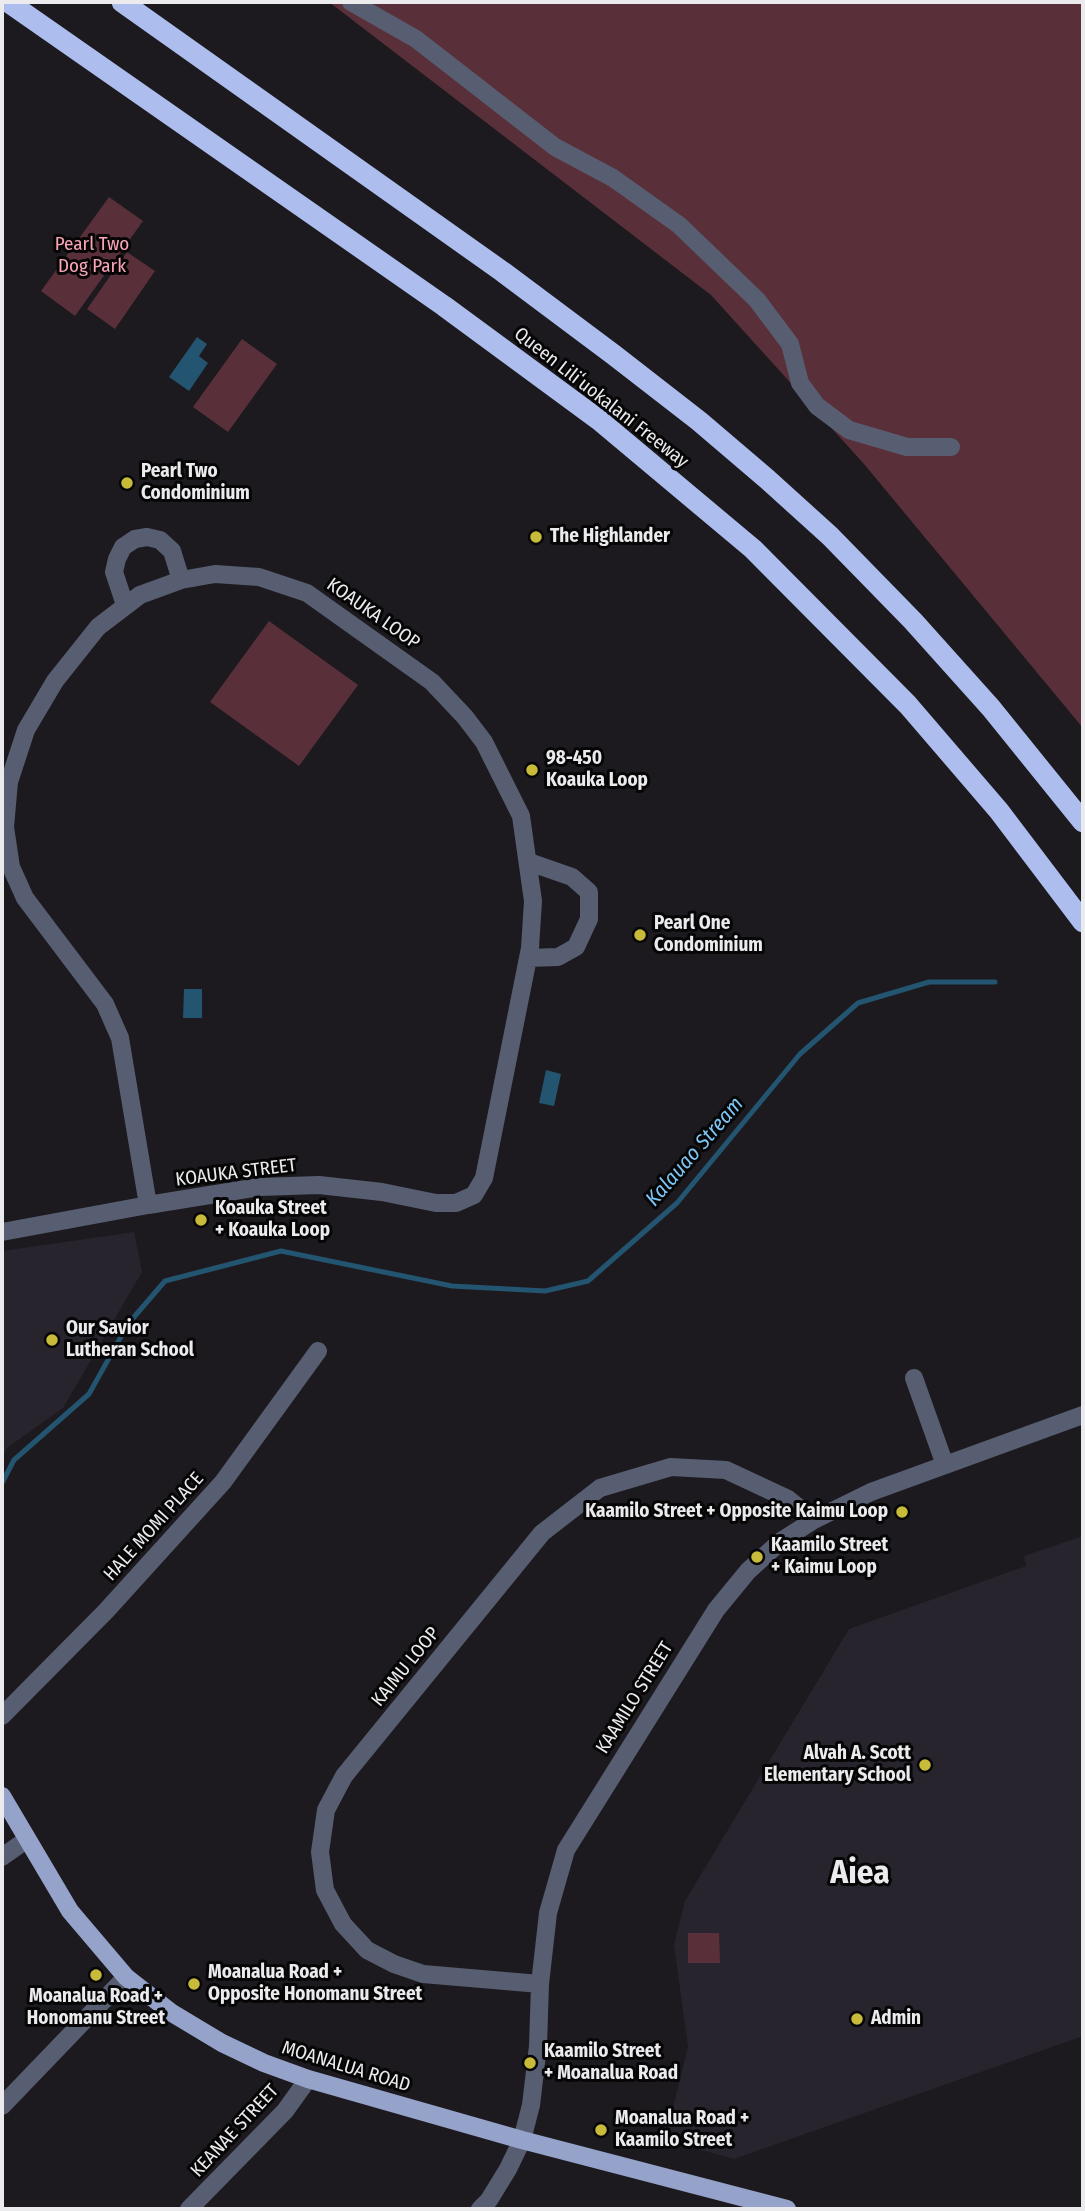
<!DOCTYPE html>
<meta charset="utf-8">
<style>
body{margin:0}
#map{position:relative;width:1085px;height:2211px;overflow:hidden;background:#1c1a1e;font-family:"Fira Sans Condensed",sans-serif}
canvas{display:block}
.frame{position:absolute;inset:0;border:4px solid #ebeaed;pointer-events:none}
</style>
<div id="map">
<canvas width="1085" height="2211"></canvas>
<div class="frame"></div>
</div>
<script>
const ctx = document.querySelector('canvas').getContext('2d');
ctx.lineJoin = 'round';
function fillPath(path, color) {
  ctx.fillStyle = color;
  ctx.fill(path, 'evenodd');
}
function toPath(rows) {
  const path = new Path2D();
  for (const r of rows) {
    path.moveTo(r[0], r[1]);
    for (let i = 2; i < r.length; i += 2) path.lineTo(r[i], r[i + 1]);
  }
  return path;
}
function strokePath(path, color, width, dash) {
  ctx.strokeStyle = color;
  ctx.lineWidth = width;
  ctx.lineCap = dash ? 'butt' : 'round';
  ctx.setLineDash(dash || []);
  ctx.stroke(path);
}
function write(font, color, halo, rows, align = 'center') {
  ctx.font = font + ' "Fira Sans Condensed",sans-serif';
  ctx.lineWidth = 6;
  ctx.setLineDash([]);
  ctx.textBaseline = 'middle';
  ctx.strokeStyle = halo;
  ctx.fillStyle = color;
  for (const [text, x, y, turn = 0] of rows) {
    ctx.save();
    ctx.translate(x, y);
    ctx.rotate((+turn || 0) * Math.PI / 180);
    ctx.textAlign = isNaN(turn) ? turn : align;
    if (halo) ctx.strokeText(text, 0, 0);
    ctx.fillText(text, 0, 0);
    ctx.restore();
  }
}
fillPath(toPath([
 [134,1232,142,1272,63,1408,7,1448,2,1458,2,1251],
 [1083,1536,1083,2036,734,2159,665,2140,688,2047,674,1945,685,1901,849,1629,1026,1566,1024,1556]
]), '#28242d');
fillPath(toPath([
 [329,2,1083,2,1083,728,864,464,711,295],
 [109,197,143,221,75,316,41,291],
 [127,252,155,271,115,329,87,309],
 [242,339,277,364,228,432,193,407],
 [269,621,358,685,299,766,210,702],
 [688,1933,719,1933,720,1963,688,1963]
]), '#593039');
fillPath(toPath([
 [197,337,207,344,199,356,208,363,189,391,169,377],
 [184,989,202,989,202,1018,183,1018],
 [546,1070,561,1074,554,1106,539,1103]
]), '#235470');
strokePath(toPath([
 [2,1483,14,1460,89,1394,128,1324,165,1281,281,1251,452,1286,545,1291,588,1281,677,1203,800,1054,858,1003,929,982,995,982]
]), '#235470', 5);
strokePath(toPath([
 [351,2,416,39,555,147,613,178,679,225,757,300,790,344,800,383,817,406,849,430,907,447,951,447],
 [125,605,114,572,117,559,123,547,135,539,147,537,160,540,172,551,181,580],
 [528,958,558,957,576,947,589,919,589,892,572,877,529,862],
 [2,1232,148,1205,259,1187,319,1185,382,1192,436,1203,456,1203,474,1195,484,1178,530,948,533,901,521,816,484,742,465,717,432,682,307,593,259,577,215,574,181,580,140,595,98,627,55,681,26,730,9,782,5,827,11,867,25,898,105,1004,120,1038,148,1205],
 [914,1378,945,1465],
 [2,1716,106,1611,223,1482,318,1351],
 [2,1857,26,1840],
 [540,1984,423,1974,394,1964,367,1950,343,1924,325,1890,320,1852,326,1810,344,1776,542,1533,600,1488,671,1467,726,1470,788,1499,814,1520],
 [2,2106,126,1977],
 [189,2209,285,2111,308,2079],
 [480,2209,489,2200,508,2169,522,2140,531,2105,538,2046,540,1984,548,1913,566,1850,716,1610,748,1571,781,1541,814,1520,871,1492,1083,1415]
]), '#585e71', 18);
strokePath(toPath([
 [2,1796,70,1911,126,1977,172,2013,222,2043,264,2063,308,2079,522,2140,787,2209]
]), '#95a3ca', 18);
strokePath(toPath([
 [8,2,444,306,599,420,753,549,908,705,999,811,1083,922],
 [122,2,503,272,614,355,699,421,767,479,830,536,913,621,991,708,1083,822]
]), '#adbeee', 21);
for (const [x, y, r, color] of [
 [127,483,7,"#c9bb3a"],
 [536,537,7,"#c9bb3a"],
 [532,770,7,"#c9bb3a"],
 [640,935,7,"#c9bb3a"],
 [201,1220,7,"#c9bb3a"],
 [52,1340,7,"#c9bb3a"],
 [902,1512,7,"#c9bb3a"],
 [757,1557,7,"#c9bb3a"],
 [925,1765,7,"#c9bb3a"],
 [96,1975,7,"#c9bb3a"],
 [194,1984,7,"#c9bb3a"],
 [857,2019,7,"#c9bb3a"],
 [530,2063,7,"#c9bb3a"],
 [601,2130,7,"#c9bb3a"]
]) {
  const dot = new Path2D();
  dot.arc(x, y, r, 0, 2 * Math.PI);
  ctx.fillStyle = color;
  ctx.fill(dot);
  strokePath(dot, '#060607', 2.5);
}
write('19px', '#faa6b7', '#060607', [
 ["Pearl Two",92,245],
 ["Dog Park",92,267]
]);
write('19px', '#ebeaed', '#060607', [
 ["Queen Liliʻuokalani Freeway",601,398,38],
 ["KOAUKA LOOP",373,614,35],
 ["KOAUKA STREET",236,1173,-7],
 ["HALE MOMI PLACE",154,1527,-48],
 ["KAIMU LOOP",406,1667,-51],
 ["KAAMILO STREET",635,1698,-58],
 ["MOANALUA ROAD",346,2067,17],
 ["KEANAE STREET",235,2131,-47]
]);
write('bold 19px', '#ebeaed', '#060607', [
 ["Pearl Two",141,472],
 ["Condominium",141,494],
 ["The Highlander",550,537],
 ["98-450",546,759],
 ["Koauka Loop",546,781],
 ["Pearl One",654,924],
 ["Condominium",654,946],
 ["Koauka Street",215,1209],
 ["+ Koauka Loop",215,1231],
 ["Our Savior",66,1329],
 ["Lutheran School",66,1351],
 ["Kaamilo Street + Opposite Kaimu Loop",888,1512,"right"],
 ["Kaamilo Street",771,1546],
 ["+ Kaimu Loop",771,1568],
 ["Alvah A. Scott",911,1754,"right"],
 ["Elementary School",911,1776,"right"],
 ["Moanalua Road +",208,1973],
 ["Opposite Honomanu Street",208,1995],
 ["Moanalua Road +",96,1997,"center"],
 ["Honomanu Street",96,2019,"center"],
 ["Admin",871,2019],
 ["Kaamilo Street",544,2052],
 ["+ Moanalua Road",544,2074],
 ["Moanalua Road +",615,2119],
 ["Kaamilo Street",615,2141]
], 'left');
write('italic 21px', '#7dc8f8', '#060607', [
 ["Kalauao Stream",695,1152,-49]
]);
write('bold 33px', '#ebeaed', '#060607', [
 ["Aiea",860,1874]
]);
</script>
